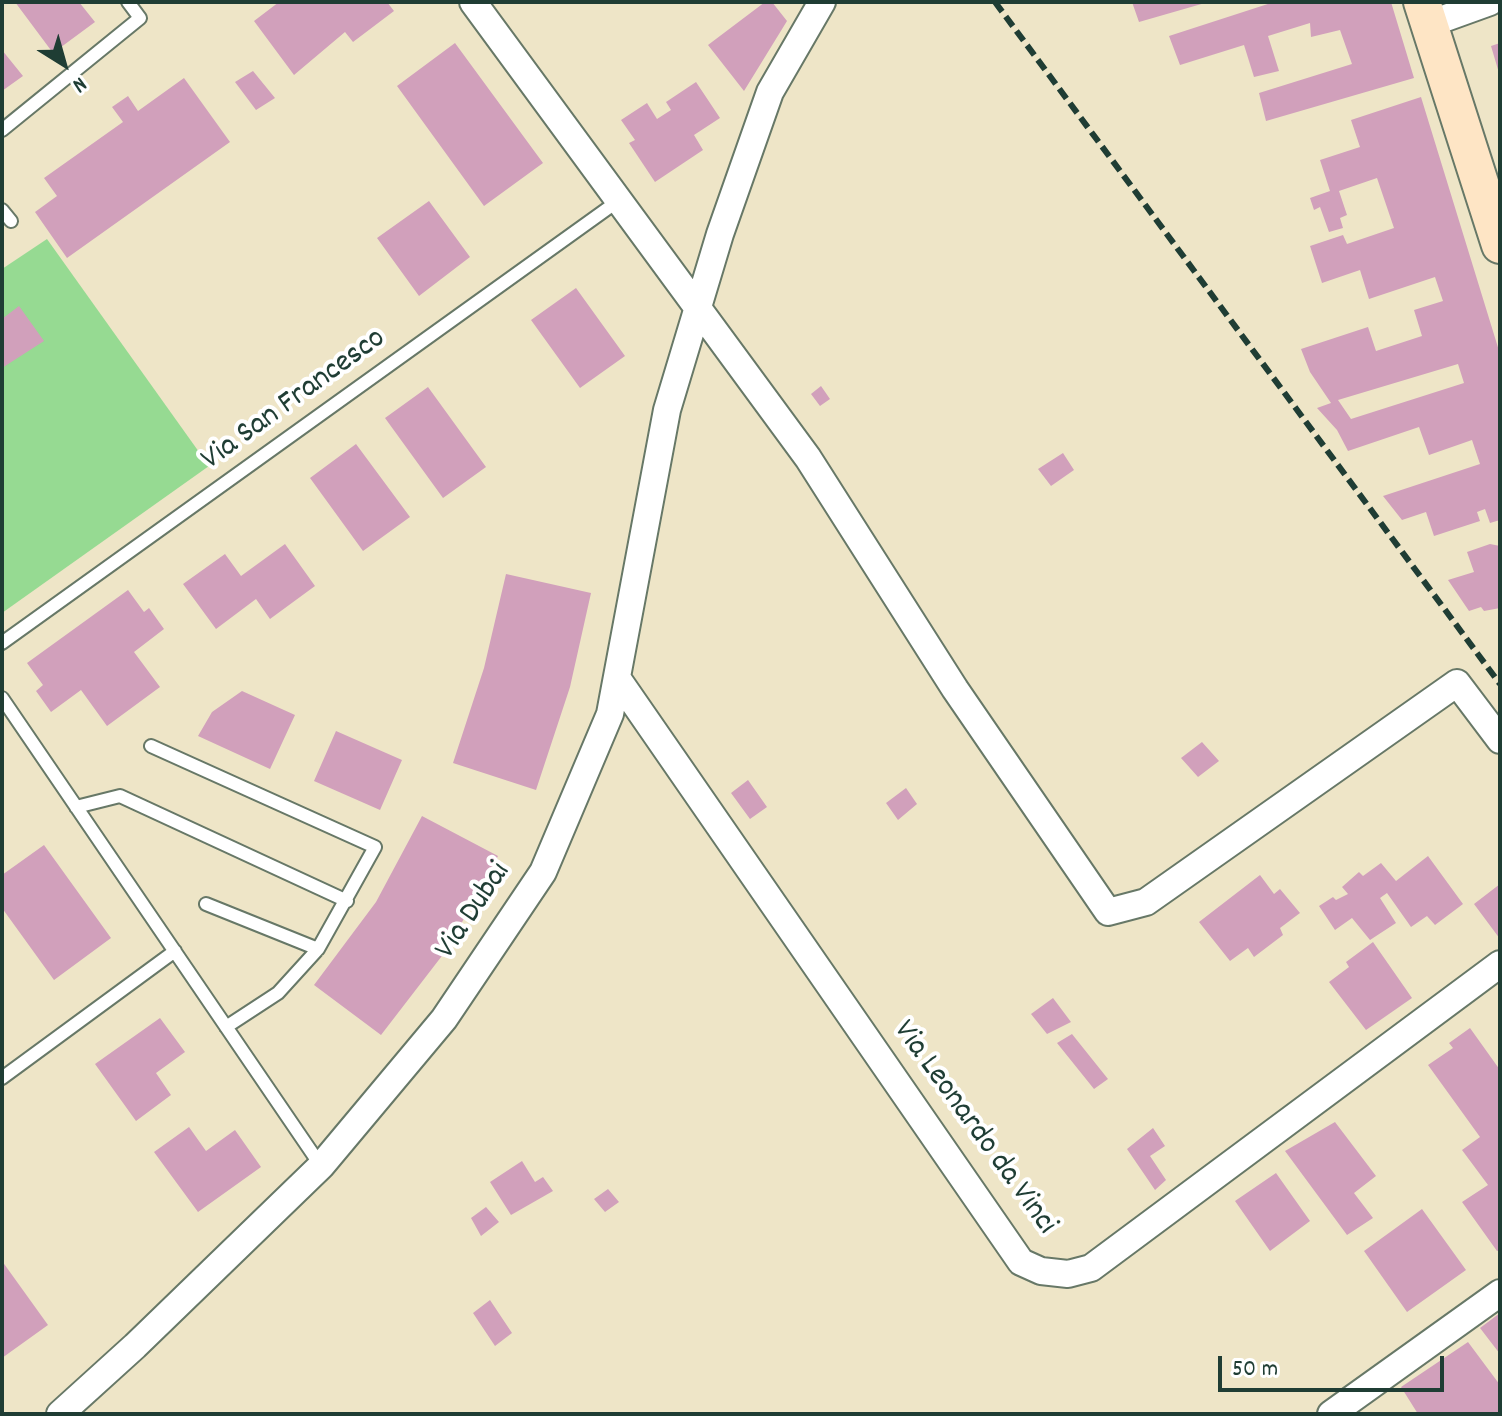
<!DOCTYPE html>
<style>
body{margin:0}
#map{position:relative;width:1502px;height:1416px;overflow:hidden;background:#eee5c7;font-family:Dekko,sans-serif}
canvas{display:block}
.frame{position:absolute;inset:0;border:4px solid #1f3d34;pointer-events:none}
.north{position:absolute;left:24px;top:24px;width:80px;height:80px;-webkit-text-stroke:6px #fff;paint-order:stroke;rotate:143deg;font-size:22px;font-weight:700;line-height:32px;text-align:center;color:#1f3d34}
.north::after{content:'';display:block;margin:auto;width:28px;height:36px;background:#1f3d34;clip-path:polygon(50% 0,100% 100%,50% 72%,0 100%)}
.scale{position:absolute;left:1218px;top:1356px;width:226px;height:36px;box-sizing:border-box;border:4px solid #1f3d34;border-top:0;padding-left:10px;font-size:24px;line-height:28px;white-space:nowrap;color:#1f3d34;-webkit-text-stroke:6px #fff;paint-order:stroke}
</style>
<div id="map">
<canvas width="1502" height="1416"></canvas>
<div class="frame"></div>
<div class="north">N</div>
<div class="scale">50 m</div>
</div>
<script>
const ctx = document.querySelector('canvas').getContext('2d');
ctx.lineJoin = 'round';
function fillPath(path, color) {
  ctx.fillStyle = color;
  ctx.fill(path, 'evenodd');
}
function toPath(rows) {
  const path = new Path2D();
  for (const r of rows) {
    path.moveTo(r[0], r[1]);
    for (let i = 2; i < r.length; i += 2) path.lineTo(r[i], r[i + 1]);
  }
  return path;
}
function strokePath(path, color, width, dash) {
  ctx.strokeStyle = color;
  ctx.lineWidth = width;
  ctx.lineCap = dash ? 'butt' : 'round';
  ctx.setLineDash(dash || []);
  ctx.stroke(path);
}
function write(font, color, halo, rows, align = 'center') {
  ctx.font = font + ' Dekko,sans-serif';
  ctx.lineWidth = 8;
  ctx.setLineDash([]);
  ctx.textBaseline = 'middle';
  ctx.strokeStyle = halo;
  ctx.fillStyle = color;
  for (const [text, x, y, turn = 0] of rows) {
    ctx.save();
    ctx.translate(x, y);
    ctx.rotate((+turn || 0) * Math.PI / 180);
    ctx.textAlign = isNaN(turn) ? turn : align;
    if (halo) ctx.strokeText(text, 0, 0);
    ctx.fillText(text, 0, 0);
    ctx.restore();
  }
}
fillPath(toPath([
 [47,239,209,466,2,613,2,269]
]), '#96da92');
fillPath(toPath([
 [15,2,79,2,95,22,53,53],
 [279,2,387,2,394,11,353,42,345,32,294,75,254,21],
 [765,2,772,2,787,21,744,91,708,45],
 [1132,2,1204,2,1205,3,1139,22],
 [1274,2,1391,2,1414,78,1266,121,1259,93,1352,64,1340,30,1311,37,1310,23,1268,36,1279,71,1254,77,1244,45,1180,65,1169,36],
 [455,43,543,163,484,206,397,86],
 [1500,43,1500,73,1499,73,1491,46],
 [2,50,23,76,2,91],
 [253,71,275,98,256,110,235,82],
 [184,78,230,142,67,258,35,212,57,196,44,178,123,122,112,107,128,96,138,111],
 [696,82,720,118,694,135,703,150,655,182,629,143,635,140,621,120,647,103,657,119,671,110,666,102],
 [1421,97,1500,354,1500,520,1490,523,1485,509,1477,512,1480,521,1434,536,1426,512,1402,520,1383,496,1480,464,1472,440,1429,455,1419,427,1348,451,1337,430,1317,408,1331,403,1310,372,1301,349,1368,327,1376,351,1422,336,1414,310,1443,301,1435,277,1369,299,1360,270,1322,283,1310,246,1343,235,1347,244,1394,228,1377,178,1339,191,1347,215,1340,218,1343,228,1329,232,1320,207,1314,210,1310,198,1330,191,1320,160,1360,147,1351,120],
 [1458,364,1464,383,1351,419,1338,400],
 [429,201,470,257,419,296,377,238],
 [576,288,625,356,580,388,531,320],
 [19,306,44,341,2,368,2,319],
 [821,386,830,399,820,406,811,394],
 [428,387,486,467,443,498,385,418],
 [356,444,410,517,363,551,310,478],
 [1063,453,1074,470,1051,486,1038,469],
 [285,544,315,586,270,619,256,599,216,629,183,584,225,554,241,576],
 [1490,544,1500,546,1500,608,1484,611,1481,607,1469,611,1448,580,1474,572,1467,552],
 [506,574,591,593,570,687,536,790,453,763,484,668],
 [128,590,144,612,149,608,164,629,134,652,160,687,107,726,81,690,51,712,36,691,43,685,27,663],
 [242,691,295,715,270,769,198,736,212,712],
 [336,731,402,760,380,810,314,781],
 [1202,742,1219,761,1198,777,1181,758],
 [748,780,767,807,750,819,731,793],
 [906,788,917,804,898,820,886,803],
 [422,816,498,856,448,948,381,1035,314,985,376,902],
 [44,845,111,938,54,980,2,908,2,875],
 [1428,856,1463,904,1435,925,1427,916,1411,927,1387,893,1380,898,1396,923,1370,940,1352,918,1335,930,1319,906,1333,897,1336,900,1348,894,1342,887,1359,872,1363,876,1381,863,1396,881],
 [1260,875,1274,894,1280,889,1300,913,1280,928,1283,935,1254,957,1248,948,1230,961,1199,922],
 [1500,884,1500,939,1474,904],
 [1373,942,1412,998,1366,1030,1329,982,1349,967,1346,962],
 [1053,998,1071,1022,1047,1034,1031,1014],
 [160,1018,185,1052,156,1073,171,1095,136,1121,95,1064],
 [1470,1028,1500,1070,1500,1250,1497,1251,1462,1202,1488,1185,1462,1150,1480,1137,1428,1065,1453,1048,1449,1043],
 [1072,1034,1108,1079,1094,1089,1057,1043],
 [1335,1122,1376,1176,1354,1193,1373,1218,1347,1235,1285,1151],
 [189,1127,206,1151,235,1130,261,1167,198,1212,154,1152],
 [1153,1128,1165,1146,1150,1156,1166,1180,1155,1190,1127,1149],
 [522,1161,535,1182,543,1177,553,1191,511,1215,490,1182],
 [1276,1173,1310,1221,1270,1251,1235,1201],
 [608,1189,619,1202,605,1212,594,1199],
 [486,1207,499,1222,481,1236,471,1218],
 [1422,1209,1466,1270,1407,1312,1364,1251],
 [2,1261,48,1325,2,1358],
 [490,1300,512,1333,495,1346,473,1313],
 [1500,1313,1500,1354,1480,1328],
 [1468,1342,1500,1385,1500,1414,1418,1414,1401,1387]
]), '#d1a0bb');
const lane = toPath([
 [2,130,140,18,128,2],
 [2,210,11,221],
 [2,643,618,201],
 [2,698,321,1166],
 [151,746,375,847,318,949,278,993,226,1027],
 [76,807,120,796,347,901],
 [206,904,318,949],
 [2,1078,175,951]
]);
const street = toPath([
 [473,2,808,458,955,689,1108,912,1146,902,1457,683,1500,740],
 [1429,24,1490,2],
 [617,678,1021,1262,1041,1271,1068,1274,1091,1268,1500,964],
 [60,1414,135,1346,321,1166,444,1019,543,872,610,714,667,410,720,234,770,92,822,2],
 [1331,1414,1500,1293]
]);
const secondary = toPath([
 [1422,2,1500,245]
]);
strokePath(lane, '#677867', 16);
strokePath(street, '#677867', 30);
strokePath(secondary, '#677867', 40);
strokePath(lane, '#fff', 12);
strokePath(street, '#fff', 26);
strokePath(secondary, '#fee5c5', 36);
strokePath(toPath([
 [995,2,1500,684]
]), '#1f3d34', 6, [12, 6]);
write('32px', '#1f3d34', '#fff', [
 ["Via San Francesco",295,401,-36],
 ["Via Dubai",475,912,-56],
 ["Via Leonardo da Vinci",973,1129,54]
]);
</script>
